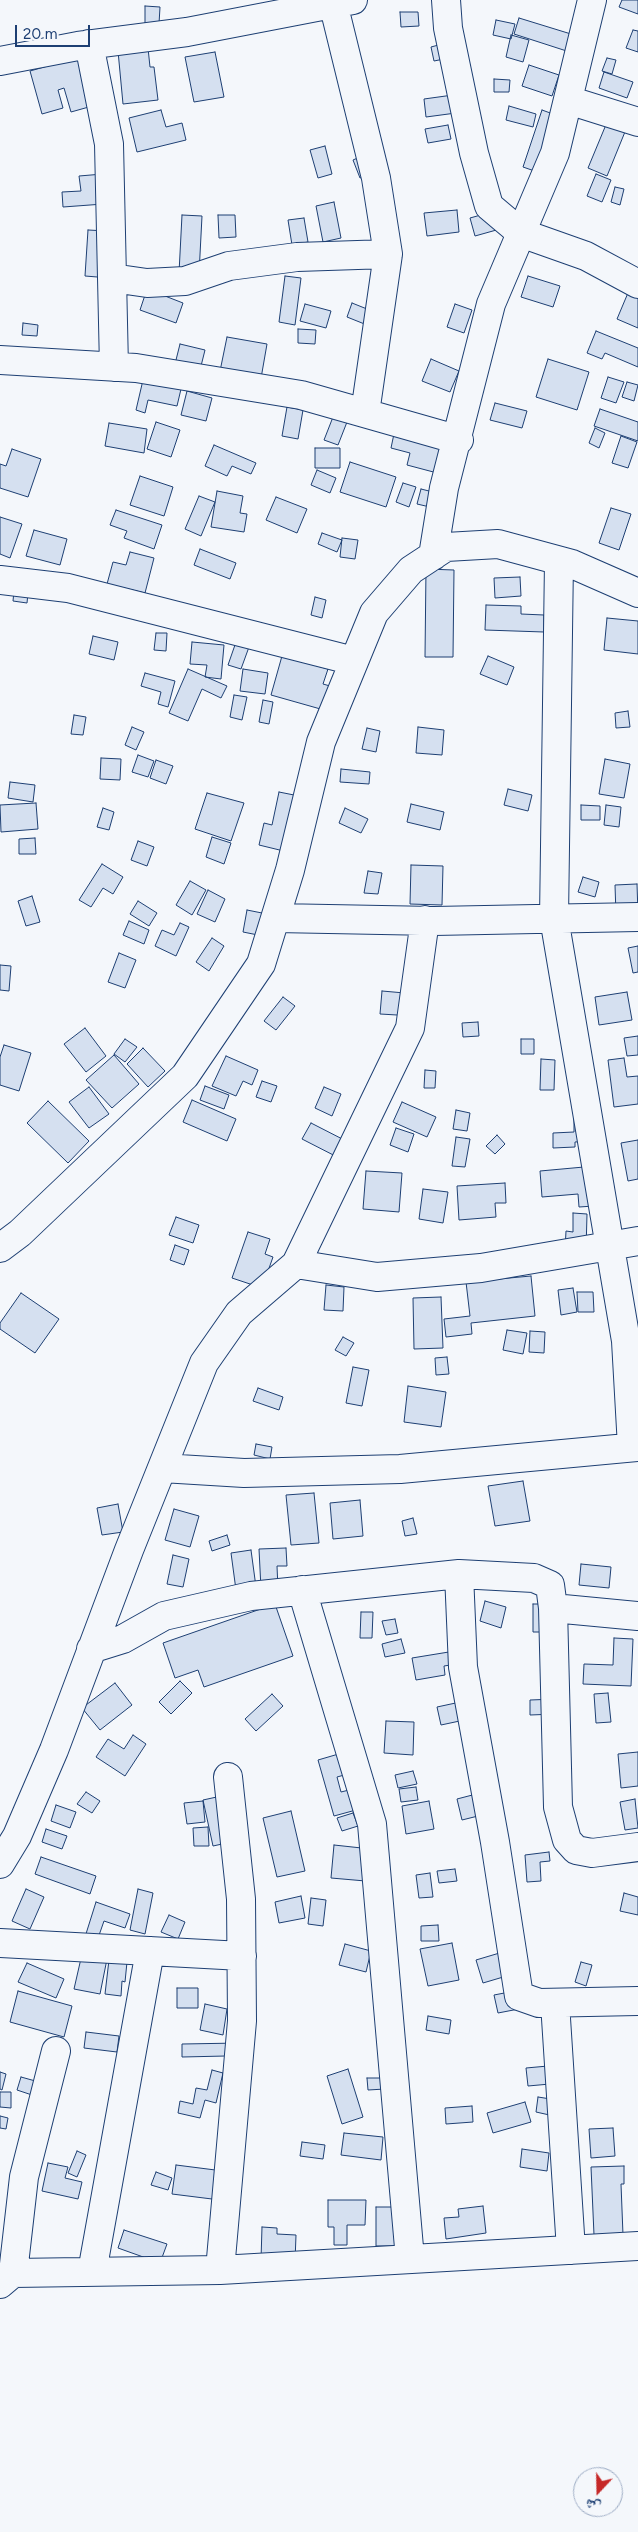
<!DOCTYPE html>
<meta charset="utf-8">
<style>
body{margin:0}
#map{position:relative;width:638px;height:2532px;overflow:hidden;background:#f4f7fb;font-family:Figtree,"Noto Naskh Arabic",sans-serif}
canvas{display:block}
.north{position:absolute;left:573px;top:2467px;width:50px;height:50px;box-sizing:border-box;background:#f4f7fb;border:1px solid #9eadc5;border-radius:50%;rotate:201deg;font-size:14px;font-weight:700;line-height:20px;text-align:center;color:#1d3f73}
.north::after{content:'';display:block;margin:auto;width:18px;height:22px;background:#c62828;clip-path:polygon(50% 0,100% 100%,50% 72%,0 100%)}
.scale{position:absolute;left:15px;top:25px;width:75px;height:22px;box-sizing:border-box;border:2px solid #1d3f73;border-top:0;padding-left:6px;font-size:15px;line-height:18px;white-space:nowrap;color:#1d3f73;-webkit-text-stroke:4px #f4f7fb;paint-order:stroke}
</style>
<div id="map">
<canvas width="638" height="2532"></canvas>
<div class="north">ش</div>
<div class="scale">20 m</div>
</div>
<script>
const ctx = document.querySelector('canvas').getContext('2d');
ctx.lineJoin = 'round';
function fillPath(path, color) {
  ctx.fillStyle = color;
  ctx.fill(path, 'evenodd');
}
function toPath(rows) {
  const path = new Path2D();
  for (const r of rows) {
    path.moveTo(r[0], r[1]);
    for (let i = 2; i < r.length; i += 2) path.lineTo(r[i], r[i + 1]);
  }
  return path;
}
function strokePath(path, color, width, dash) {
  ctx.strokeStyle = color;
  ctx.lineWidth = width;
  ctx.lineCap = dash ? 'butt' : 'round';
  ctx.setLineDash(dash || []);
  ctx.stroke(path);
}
const building = toPath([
 [622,0,638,0,638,14,619,7,622,0],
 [145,6,160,7,159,24,145,24,145,6],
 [400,12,418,12,419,26,401,27,400,12],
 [519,18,584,38,579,55,514,34,519,18],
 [496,20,515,24,511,39,493,35,496,20],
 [633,30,638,31,638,52,626,48,633,30],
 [511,35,529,40,523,62,506,57,511,35],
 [446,43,449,58,434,61,431,47,446,43],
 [148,48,150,67,154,67,158,100,123,104,118,51,148,48],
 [215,52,224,97,194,102,185,57,215,52],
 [90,54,103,103,71,112,64,88,58,90,63,108,42,114,30,71,90,54],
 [607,58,616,60,612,74,602,71,607,58],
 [529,65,559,75,552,96,522,86,529,65],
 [604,72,633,82,627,98,599,88,604,72],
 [494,79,510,80,509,92,494,92,494,79],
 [453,95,456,113,426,117,424,99,453,95],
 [509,106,536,114,533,127,506,120,509,106],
 [161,110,166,127,182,123,186,140,137,152,129,118,161,110],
 [542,110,564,118,546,175,523,167,542,110],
 [610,115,629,122,607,176,588,168,610,115],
 [448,125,451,139,428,143,425,129,448,125],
 [325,146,332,174,318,178,310,150,325,146],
 [369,153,376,172,360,178,353,160,369,153],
 [115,173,117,203,63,207,62,192,81,191,79,176,115,173],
 [596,174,611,180,602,202,587,196,596,174],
 [615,187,624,189,620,205,611,202,615,187],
 [334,202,341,238,323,242,316,206,334,202],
 [457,210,459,232,427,236,424,213,457,210],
 [495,211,500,229,475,236,470,218,495,211],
 [182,215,202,216,199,274,179,273,182,215],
 [218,215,235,215,236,237,219,238,218,215],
 [304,218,308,242,292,245,288,220,304,218],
 [88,230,125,232,122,279,85,276,88,230],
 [285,276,301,278,295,325,279,322,285,276],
 [528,276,560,286,553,307,521,297,528,276],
 [633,281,638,283,638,328,617,319,633,281],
 [147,289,183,303,176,323,140,310,147,289],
 [352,303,372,311,367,325,347,317,352,303],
 [305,304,331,311,326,328,300,321,305,304],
 [455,304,472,310,464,333,447,327,455,304],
 [23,323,38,325,37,336,22,335,23,323],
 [298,329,316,330,315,344,298,343,298,329],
 [596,331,638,348,638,367,605,353,602,359,587,353,596,331],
 [227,337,267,344,260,384,219,376,227,337],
 [180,344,205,350,200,370,175,364,180,344],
 [431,359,459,371,450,392,422,381,431,359],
 [548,359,589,372,577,410,536,397,548,359],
 [608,377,624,382,616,403,601,398,608,377],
 [143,380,181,389,177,406,148,400,145,413,136,410,143,380],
 [627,382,638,385,634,401,622,397,627,382],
 [187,391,212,398,206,421,181,415,187,391],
 [495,403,527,411,522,428,490,420,495,403],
 [287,407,303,410,298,439,282,436,287,407],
 [600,409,638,422,638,441,594,426,600,409],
 [333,417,347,422,338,445,324,440,333,417],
 [156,422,180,430,171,457,147,449,156,422],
 [109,423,147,429,144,453,105,446,109,423],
 [595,428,605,433,599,448,589,443,595,428],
 [395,429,449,443,441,474,407,465,410,453,391,448,395,429],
 [621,436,637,442,628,468,612,463,621,436],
 [214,445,256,463,251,474,232,466,227,476,205,466,214,445],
 [315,448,340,448,340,468,315,468,315,448],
 [12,449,41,459,28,497,0,488,0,464,6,466,12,449],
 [350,462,396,477,386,507,340,492,350,462],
 [317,470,336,478,330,493,311,485,317,470],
 [140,476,173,487,164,516,130,505,140,476],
 [403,483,416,487,409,507,396,502,403,483],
 [421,489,433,492,430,507,417,504,421,489],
 [217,491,243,496,240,513,247,514,244,532,211,527,217,491],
 [199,496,215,502,201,536,185,529,199,496],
 [276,497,307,509,297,533,266,520,276,497],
 [611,508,631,514,619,550,599,543,611,508],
 [116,510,162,525,154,549,124,538,127,531,110,525,116,510],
 [0,517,22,524,10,558,0,554,0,517],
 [34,530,67,539,60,565,26,556,34,530],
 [322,533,342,540,337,552,318,544,322,533],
 [342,538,358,540,355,559,340,557,342,538],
 [200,549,236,563,230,579,194,565,200,549],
 [130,552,154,558,145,593,107,584,113,562,126,565,130,552],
 [426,569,454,570,453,657,425,657,426,569],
 [520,577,521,596,495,598,494,578,520,577],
 [14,591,28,593,27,603,13,601,14,591],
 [315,597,326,600,322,618,311,615,315,597],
 [486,605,521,606,521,614,544,615,544,632,485,630,486,605],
 [607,618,638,621,638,654,604,650,607,618],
 [156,633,167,633,166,651,154,650,156,633],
 [93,636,118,642,114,660,89,654,93,636],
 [192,642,224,645,221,679,205,677,207,665,190,664,192,642],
 [236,642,249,647,241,669,228,665,236,642],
 [282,656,328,669,323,684,330,686,324,710,271,695,282,656],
 [488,656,514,667,507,685,480,674,488,656],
 [188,669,227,686,221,698,202,689,188,721,169,713,188,669],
 [243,669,268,673,265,694,240,691,243,669],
 [145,673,175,681,168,707,158,704,161,692,141,686,145,673],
 [234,695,247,697,242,720,230,717,234,695],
 [263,700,273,702,269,724,259,722,263,700],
 [628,711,630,727,616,728,615,713,628,711],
 [74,715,86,717,83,735,71,734,74,715],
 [132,727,144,732,136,750,125,745,132,727],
 [418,727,444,730,442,755,416,753,418,727],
 [367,728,380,731,376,752,362,749,367,728],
 [138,755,154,761,148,777,132,772,138,755],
 [101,758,121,759,120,780,100,779,101,758],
 [605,759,630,764,624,798,599,794,605,759],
 [156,760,173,766,166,784,150,778,156,760],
 [341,769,370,772,369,784,340,782,341,769],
 [10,782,35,785,33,802,8,798,10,782],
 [508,789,532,795,528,811,504,805,508,789],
 [279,792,309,798,296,854,259,845,264,823,272,825,279,792],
 [207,793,244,803,231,841,195,829,207,793],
 [36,803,38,829,1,832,0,805,36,803],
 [411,804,444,812,440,830,407,822,411,804],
 [581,805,600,806,600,820,581,820,581,805],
 [606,805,621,807,619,827,604,825,606,805],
 [103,808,114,812,109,830,97,827,103,808],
 [345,808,368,819,361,833,339,823,345,808],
 [212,837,231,843,224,864,206,857,212,837],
 [35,838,36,854,19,854,19,839,35,838],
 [138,841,154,847,147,866,131,860,138,841],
 [102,864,123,877,113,894,103,888,91,907,79,900,102,864],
 [411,865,443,866,442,905,410,904,411,865],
 [368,871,382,873,378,894,364,893,368,871],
 [583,877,599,882,595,897,578,892,583,877],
 [190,881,206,890,192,915,176,905,190,881],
 [637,884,638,914,616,915,615,885,637,884],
 [208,890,225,899,215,922,197,914,208,890],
 [32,896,40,922,26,926,18,901,32,896],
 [138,901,157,913,149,926,130,914,138,901],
 [247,910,272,915,268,937,243,932,247,910],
 [129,921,149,930,144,944,123,935,129,921],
 [180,923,189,927,176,956,155,946,162,930,174,935,180,923],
 [212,938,224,946,209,971,196,962,212,938],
 [638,946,638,972,633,973,628,948,638,946],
 [119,953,136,960,125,988,108,982,119,953],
 [0,965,11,966,9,991,0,990,0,965],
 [382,991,416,994,414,1016,380,1014,382,991],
 [627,992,632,1020,599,1025,595,997,627,992],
 [283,997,295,1006,276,1030,264,1021,283,997],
 [478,1022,479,1036,463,1037,462,1023,478,1022],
 [85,1028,106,1056,86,1072,64,1044,85,1028],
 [638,1036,638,1055,627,1056,624,1038,638,1036],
 [125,1039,137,1047,125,1062,114,1054,125,1039],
 [521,1039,534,1039,534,1054,521,1054,521,1039],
 [4,1045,31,1053,19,1091,0,1085,0,1057,4,1045],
 [143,1048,165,1071,148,1087,127,1064,143,1048],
 [114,1055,139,1084,112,1108,86,1080,114,1055],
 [226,1056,258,1070,252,1085,243,1081,236,1096,212,1086,226,1056],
 [624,1058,627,1077,638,1076,638,1104,614,1107,608,1060,624,1058],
 [541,1059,555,1060,554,1090,540,1090,541,1059],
 [425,1070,436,1071,435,1088,424,1088,425,1070],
 [262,1081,277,1086,271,1102,256,1097,262,1081],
 [205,1086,229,1095,224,1109,200,1100,205,1086],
 [89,1087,109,1114,89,1128,69,1102,89,1087],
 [324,1087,341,1094,332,1116,315,1108,324,1087],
 [192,1100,236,1119,227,1141,183,1122,192,1100],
 [48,1101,89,1141,68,1163,27,1123,48,1101],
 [402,1102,436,1117,427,1137,393,1122,402,1102],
 [456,1110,470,1113,467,1131,453,1129,456,1110],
 [574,1119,588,1119,588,1141,575,1142,575,1147,553,1148,553,1133,574,1132,574,1119],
 [311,1123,354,1145,345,1161,302,1139,311,1123],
 [396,1128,414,1134,408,1152,390,1145,396,1128],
 [497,1135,505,1144,495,1154,486,1146,497,1135],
 [456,1137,470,1139,465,1167,452,1166,456,1137],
 [638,1140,638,1179,628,1181,621,1143,638,1140],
 [606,1165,594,1206,579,1207,578,1194,542,1197,540,1171,606,1165],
 [366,1171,402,1173,399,1212,363,1209,366,1171],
 [505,1183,506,1203,495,1203,496,1217,459,1220,457,1186,505,1183],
 [423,1189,448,1192,443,1223,419,1219,423,1189],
 [573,1213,587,1214,586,1251,565,1250,566,1231,573,1232,573,1213],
 [176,1217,199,1225,193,1243,169,1235,176,1217],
 [248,1232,270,1239,265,1254,273,1257,262,1288,232,1278,248,1232],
 [175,1245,189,1250,184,1265,170,1260,175,1245],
 [531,1276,535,1316,471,1323,472,1334,446,1337,444,1319,470,1316,466,1282,531,1276],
 [326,1285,344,1287,343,1311,324,1310,326,1285],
 [573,1288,577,1312,561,1315,558,1290,573,1288],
 [577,1292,593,1292,594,1312,578,1312,577,1292],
 [21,1293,59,1319,35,1353,0,1329,0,1323,21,1293],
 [441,1297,443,1348,414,1349,413,1298,441,1297],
 [507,1330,527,1333,523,1354,503,1350,507,1330],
 [530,1331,545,1332,544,1353,529,1352,530,1331],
 [343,1337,354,1343,346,1356,335,1350,343,1337],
 [447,1357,449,1374,436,1375,435,1358,447,1357],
 [353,1367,369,1370,362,1406,346,1403,353,1367],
 [408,1386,446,1392,441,1427,404,1422,408,1386],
 [258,1388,283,1397,279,1410,253,1401,258,1388],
 [256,1444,272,1447,270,1459,254,1455,256,1444],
 [523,1481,530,1521,495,1526,488,1486,523,1481],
 [314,1493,319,1543,291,1545,286,1495,314,1493],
 [360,1500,363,1536,333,1539,330,1503,360,1500],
 [118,1504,123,1532,102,1535,97,1508,118,1504],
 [174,1509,199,1516,190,1547,165,1540,174,1509],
 [413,1518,417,1534,405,1536,402,1521,413,1518],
 [227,1535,230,1545,212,1551,209,1541,227,1535],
 [286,1548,287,1566,277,1566,278,1589,261,1589,259,1549,286,1548],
 [251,1550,256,1587,236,1590,231,1553,251,1550],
 [173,1555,189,1559,183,1587,167,1584,173,1555],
 [581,1564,611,1567,609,1588,579,1585,581,1564],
 [485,1601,506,1607,501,1628,480,1621,485,1601],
 [275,1604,293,1656,204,1687,198,1670,175,1678,163,1643,275,1604],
 [533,1604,543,1604,543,1632,533,1632,533,1604],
 [361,1612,373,1612,372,1638,360,1638,361,1612],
 [395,1619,398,1633,386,1635,382,1621,395,1619],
 [614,1638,633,1639,631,1686,583,1684,584,1664,613,1665,614,1638],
 [401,1639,405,1653,385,1657,382,1644,401,1639],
 [455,1651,457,1664,444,1666,445,1675,416,1680,412,1658,455,1651],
 [180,1681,192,1693,171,1714,159,1702,180,1681],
 [115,1683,132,1705,100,1730,82,1708,115,1683],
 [608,1693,611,1722,596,1723,594,1694,608,1693],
 [272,1694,283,1706,256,1731,245,1719,272,1694],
 [556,1699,556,1714,530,1715,530,1700,556,1699],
 [465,1701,469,1719,441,1725,437,1707,465,1701],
 [386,1721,414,1722,413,1755,384,1753,386,1721],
 [133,1735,146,1744,125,1776,96,1757,108,1739,124,1749,133,1735],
 [638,1752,638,1786,621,1788,618,1754,638,1752],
 [342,1753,348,1774,337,1777,341,1792,361,1787,367,1807,334,1816,318,1760,342,1753],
 [413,1771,417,1784,398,1788,395,1775,413,1771],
 [416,1787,418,1800,401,1802,399,1789,416,1787],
 [86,1792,100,1801,92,1813,77,1804,86,1792],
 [484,1792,490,1813,462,1820,457,1799,484,1792],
 [235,1793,245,1839,213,1846,203,1800,235,1793],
 [635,1799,638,1828,625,1830,620,1802,635,1799],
 [203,1801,205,1822,187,1824,184,1803,203,1801],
 [429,1801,434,1829,406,1834,402,1806,429,1801],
 [56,1805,76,1812,70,1828,51,1821,56,1805],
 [291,1811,305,1871,277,1877,263,1818,291,1811],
 [353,1813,358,1826,342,1831,337,1818,353,1813],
 [208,1827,209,1846,194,1846,193,1828,208,1827],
 [46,1829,67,1836,62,1849,42,1842,46,1829],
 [334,1845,380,1850,377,1882,331,1878,334,1845],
 [549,1852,550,1861,540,1862,541,1881,527,1882,525,1855,549,1852],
 [41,1857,96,1876,90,1894,35,1874,41,1857],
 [455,1869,457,1881,439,1883,437,1871,455,1869],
 [430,1873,433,1897,419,1898,416,1875,430,1873],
 [26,1889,44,1897,30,1929,12,1921,26,1889],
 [138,1889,153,1893,145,1934,130,1930,138,1889],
 [624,1893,638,1897,638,1915,620,1911,624,1893],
 [301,1896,305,1918,279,1923,275,1902,301,1896],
 [311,1898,326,1900,323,1926,308,1924,311,1898],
 [96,1902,130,1914,125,1928,104,1921,97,1941,85,1937,96,1902],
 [169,1915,185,1922,178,1939,161,1932,169,1915],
 [438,1925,439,1941,421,1941,421,1926,438,1925],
 [452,1943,459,1980,428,1986,420,1949,452,1943],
 [345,1944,371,1951,366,1972,339,1965,345,1944],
 [513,1949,520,1972,483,1983,476,1960,513,1949],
 [82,1954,107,1959,100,1994,74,1989,82,1954],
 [109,1960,127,1962,125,1982,122,1981,121,1996,105,1994,109,1960],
 [581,1962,592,1965,586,1986,575,1982,581,1962],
 [27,1963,64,1979,56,1998,18,1982,27,1963],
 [177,1988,198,1988,198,2008,177,2008,177,1988],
 [525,1989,529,2007,498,2013,494,1995,525,1989],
 [18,1991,72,2006,64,2037,10,2022,18,1991],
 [205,2004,227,2009,223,2035,200,2030,205,2004],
 [428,2016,451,2020,449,2034,426,2030,428,2016],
 [86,2032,119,2036,117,2052,84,2048,86,2032],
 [240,2043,226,2056,182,2057,182,2044,240,2043],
 [559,2065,561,2083,528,2086,526,2068,559,2065],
 [348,2069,363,2117,342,2124,327,2076,348,2069],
 [212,2070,223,2073,216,2103,205,2100,200,2118,178,2113,180,2101,193,2104,196,2088,207,2090,212,2070],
 [0,2072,6,2074,2,2090,0,2089,0,2072],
 [21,2077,39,2082,35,2096,17,2090,21,2077],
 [367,2078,385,2078,385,2089,368,2090,367,2078],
 [0,2092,11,2092,11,2108,0,2107,0,2092],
 [538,2097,557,2100,554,2116,536,2112,538,2097],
 [525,2102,531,2122,493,2133,487,2113,525,2102],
 [472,2106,473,2122,446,2124,445,2108,472,2106],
 [0,2116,8,2118,6,2129,0,2128,0,2116],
 [613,2128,615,2156,591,2158,589,2129,613,2128],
 [344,2133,383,2137,381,2160,341,2155,344,2133],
 [302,2142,325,2145,323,2159,300,2156,302,2142],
 [522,2149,549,2153,547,2171,520,2167,522,2149],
 [77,2151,86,2155,77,2177,68,2173,77,2151],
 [48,2163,68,2167,65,2178,82,2182,78,2199,42,2191,48,2163],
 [176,2165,231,2172,228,2201,172,2194,176,2165],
 [624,2166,624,2184,621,2184,623,2235,594,2235,591,2167,624,2166],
 [156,2172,172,2178,168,2190,151,2185,156,2172],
 [328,2200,366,2200,365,2225,347,2225,347,2245,334,2245,334,2227,328,2227,328,2200],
 [483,2206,486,2233,446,2239,444,2218,459,2217,458,2209,483,2206],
 [376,2207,406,2207,407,2246,376,2246,376,2207],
 [262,2227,277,2228,277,2234,296,2235,295,2262,261,2260,262,2227],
 [124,2230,167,2244,160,2263,118,2248,124,2230]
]);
fillPath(building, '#d5e0f0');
strokePath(building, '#1d3f73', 1);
const minor = toPath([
 [446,0,448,28,474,153,489,206,521,233,586,256,638,284],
 [333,3,376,178,388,254,365,413],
 [89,44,109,144,114,367],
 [0,61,78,46,187,32,353,0],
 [568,100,638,122],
 [112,278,147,283,185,281,229,266,297,257,388,254],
 [0,360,136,368,301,395,459,440],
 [433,556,444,488,491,304,555,153,592,0],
 [559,561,554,918,626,1341,632,1447],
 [0,580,68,588,354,661],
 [276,918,434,921,638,917],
 [0,1248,20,1233,185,1076,261,964,290,870,321,742,374,613,411,570,446,547,498,544,572,564,638,593],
 [296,1264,377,1277,481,1268,638,1241],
 [162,1468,244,1473,400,1469,638,1447],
 [459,1574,463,1667,495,1842,519,1996,539,2003,638,2001],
 [302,1590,372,1824,410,2259],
 [553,1608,638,1616],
 [91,1649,123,1639,164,1616,251,1596,459,1574,534,1578,550,1585,553,1608,558,1807,567,1840,576,1850,592,1853,638,1847],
 [0,1864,17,1836,54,1750,129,1550,204,1363,239,1313,296,1264,410,1028,425,920],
 [0,1943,242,1956],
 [555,2003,571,2250],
 [220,2270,242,2021,241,1899,228,1777],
 [92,2272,150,1951],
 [13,2273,24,2177,56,2051],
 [0,2284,13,2273,220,2270,638,2246]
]);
strokePath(minor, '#1d3f73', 30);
strokePath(minor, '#f4f7fb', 28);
</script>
